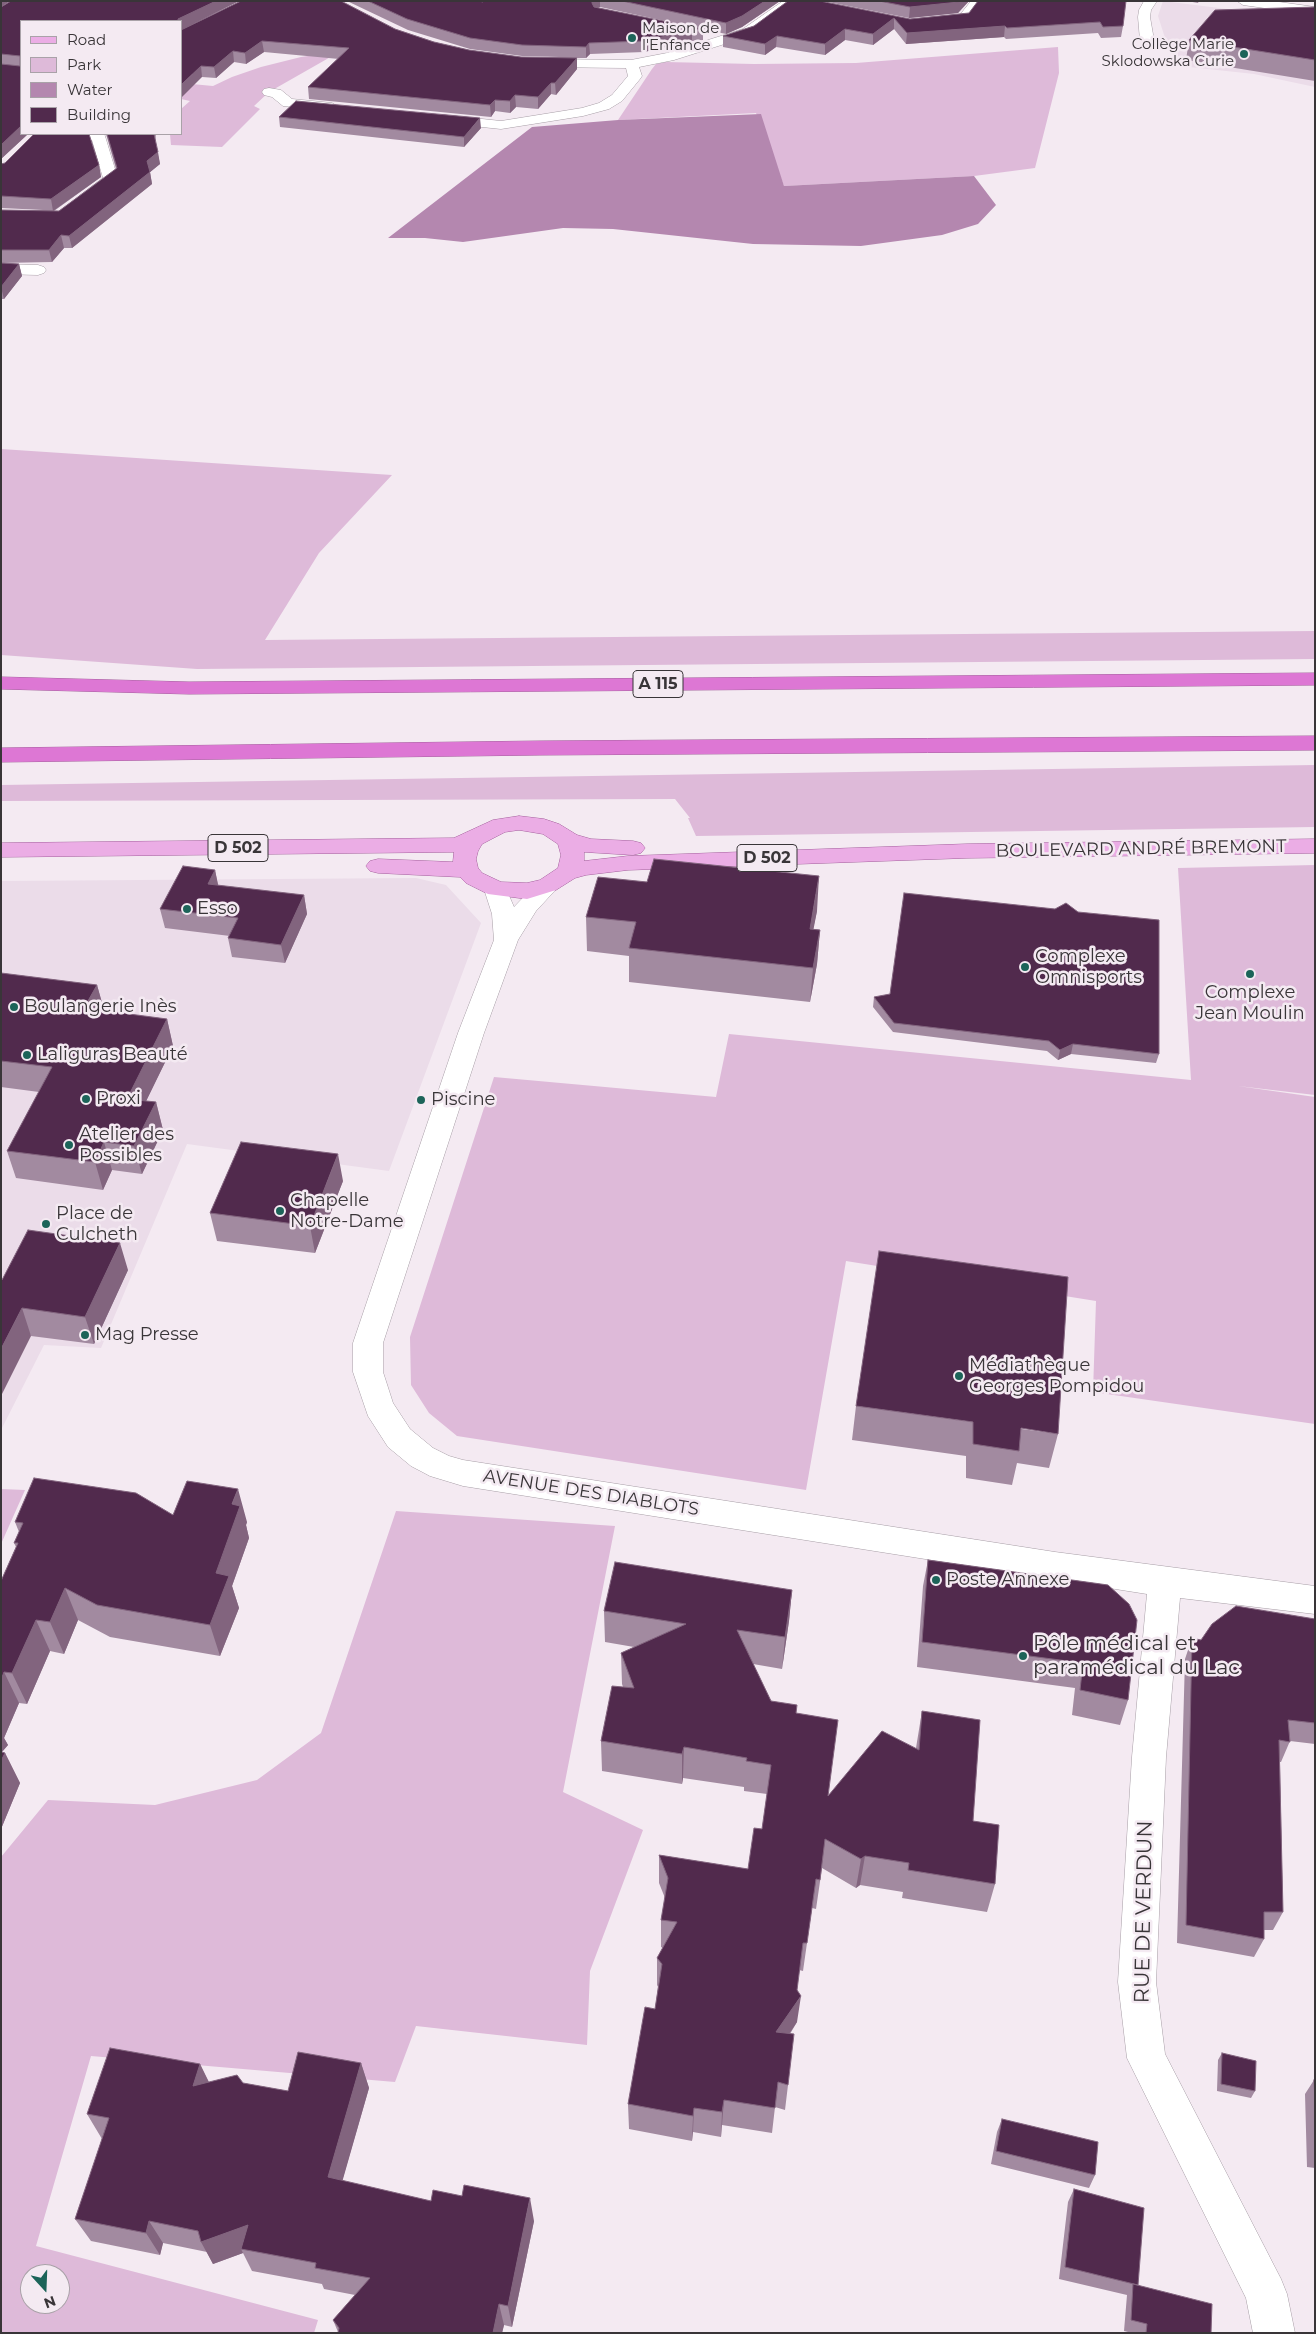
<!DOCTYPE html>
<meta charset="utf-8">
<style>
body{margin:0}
#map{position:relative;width:1316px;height:2334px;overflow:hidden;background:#f4eaf2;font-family:Montserrat,sans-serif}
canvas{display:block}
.frame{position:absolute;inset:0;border:2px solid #393538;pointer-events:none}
.legend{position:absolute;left:20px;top:20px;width:162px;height:115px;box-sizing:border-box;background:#f4eaf2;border:1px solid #a9a2a8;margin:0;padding:6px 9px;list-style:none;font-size:15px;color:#393538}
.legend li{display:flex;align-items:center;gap:10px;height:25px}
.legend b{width:25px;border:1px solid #a9a2a8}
.north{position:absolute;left:20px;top:2264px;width:50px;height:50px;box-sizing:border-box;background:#f4eaf2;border:1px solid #a9a2a8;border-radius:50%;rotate:160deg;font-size:14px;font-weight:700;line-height:20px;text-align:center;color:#393538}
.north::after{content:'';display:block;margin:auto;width:18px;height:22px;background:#1c6459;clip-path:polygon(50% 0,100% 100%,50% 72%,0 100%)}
</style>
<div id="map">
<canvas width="1316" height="2334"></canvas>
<div class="frame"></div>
<ul class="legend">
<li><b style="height:6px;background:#ebade5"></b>Road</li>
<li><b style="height:14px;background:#debad9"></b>Park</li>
<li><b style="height:14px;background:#b487af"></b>Water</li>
<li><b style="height:14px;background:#512a4d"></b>Building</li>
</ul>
<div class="north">N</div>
</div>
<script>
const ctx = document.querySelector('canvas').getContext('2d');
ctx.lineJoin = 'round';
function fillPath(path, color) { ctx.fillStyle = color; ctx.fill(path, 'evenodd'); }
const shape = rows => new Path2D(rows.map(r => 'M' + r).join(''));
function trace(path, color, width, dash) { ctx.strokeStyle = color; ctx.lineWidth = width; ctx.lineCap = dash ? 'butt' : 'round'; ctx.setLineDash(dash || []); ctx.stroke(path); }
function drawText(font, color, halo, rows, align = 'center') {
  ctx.font = font + ' Montserrat,sans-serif'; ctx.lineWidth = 5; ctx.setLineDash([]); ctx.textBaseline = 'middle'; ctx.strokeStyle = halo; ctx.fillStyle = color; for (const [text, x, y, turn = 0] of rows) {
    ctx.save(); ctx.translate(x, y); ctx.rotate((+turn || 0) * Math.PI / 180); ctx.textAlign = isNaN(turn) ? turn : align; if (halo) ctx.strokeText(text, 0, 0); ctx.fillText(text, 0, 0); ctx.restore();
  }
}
fillPath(shape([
 [1163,1,1315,20,1315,87,1254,74,1180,66,1166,41,1158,16],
 [416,878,446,885,481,923,389,1171,187,1144,101,1348,44,1345,1,1430,1,881]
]), '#ebdce9');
fillPath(shape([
 [1058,47,1059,73,1035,168,974,176,784,186,756,113,618,120,652,69,656,64,665,62,754,64,856,63],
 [341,51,269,92,254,106,260,109,222,147,171,145,170,134,181,134,181,109,190,101,181,99,181,83,213,86,232,77,261,67,301,57],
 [1,449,392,475,319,553,265,640,1315,631,1315,659,197,669,1,655],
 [1315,765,1315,827,696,836,688,818,690,818,675,799,1,801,1,785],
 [1315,865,1315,1095,1238,1086,1315,1097,1315,1424,1093,1392,1096,1301,846,1261,806,1490,457,1436,429,1413,411,1385,410,1337,494,1077,716,1097,729,1034,1191,1080,1178,868],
 [1,1489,25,1490,1,1544],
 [396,1511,615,1526,563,1792,643,1830,590,1971,587,2045,416,2026,395,2082,91,2056,36,2246,318,2320,314,2333,1,2333,1,1857,48,1800,155,1805,257,1780,321,1733],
 [30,2274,60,2274,60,2304,30,2304]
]), '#debad9');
fillPath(shape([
 [761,114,784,186,974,176,996,205,978,224,942,235,861,246,753,244,613,229,563,228,463,242,425,238,388,238,532,127,618,120]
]), '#b487af');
const minor = shape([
 [783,1,798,1,753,35,674,60,639,67,642,76,640,79,622,101,609,109,583,116,501,129,444,123,437,119,444,115,501,121,582,108,599,103,612,95,628,76,626,68,541,67,534,63,541,59,631,60,667,53,743,29,783,1],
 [971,1,984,1,968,22,935,26,929,22,935,18,959,16,971,1],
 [1144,1,1157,1,1151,10,1150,17,1154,40,1147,44,1140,40,1138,17,1139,10,1144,1],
 [1237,1,1272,1,1315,7,1315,15,1243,5,1237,1],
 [269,88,281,90,292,99,332,103,339,107,332,111,283,106,272,97,264,95,262,92,264,89,269,88],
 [69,134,104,134,105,136,118,179,91,200,86,202,78,197,103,178,92,140,71,137,69,134],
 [1,264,38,265,44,267,46,270,44,273,38,275,1,274,1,264],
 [548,877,556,880,560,885,536,911,518,940,484,1033,383,1343,383,1372,393,1403,410,1429,433,1448,449,1456,463,1460,1055,1552,1315,1586,1315,1614,1180,1598,1166,1757,1156,1982,1165,2054,1281,2279,1287,2294,1295,2333,1253,2333,1246,2298,1127,2058,1118,1982,1132,1757,1147,1594,463,1486,430,1476,411,1466,388,1447,368,1416,353,1372,353,1343,458,1033,494,940,492,914,484,889,488,884,496,881,504,884,514,907,540,880,548,877]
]);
const major = shape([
 [519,816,544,819,559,824,577,835,591,839,633,841,641,843,645,848,641,853,633,855,584,852,584,861,628,856,967,844,1315,839,1315,853,967,858,628,870,586,875,575,878,556,890,527,899,488,894,466,883,460,877,378,873,370,871,366,866,370,861,378,859,453,862,454,852,1,857,1,843,454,838,493,820,519,816],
 [519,830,543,834,558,844,561,855,558,868,540,880,527,883,501,882,482,873,478,868,476,859,478,851,482,844,505,832,519,830]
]);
const highway = shape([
 [1315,673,1315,685,189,694,1,689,1,677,189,682,1315,673],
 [1315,736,1315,750,540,755,1,762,1,748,540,741,1315,736]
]);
trace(minor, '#a79ea6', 1);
trace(major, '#a4609d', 1);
trace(highway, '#a4609d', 1);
fillPath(minor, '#fff');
fillPath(major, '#ebade5');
fillPath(highway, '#dd77d4');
fillPath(shape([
 [239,1,195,23,395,29,434,42,469,50,521,57,559,57,522,56,470,49,408,30,347,1,479,1,483,2,484,1,780,1,742,27,726,34,600,7,598,8,703,29,703,40,692,41,644,52,590,54,586,58,577,58,577,69,556,95,551,94,538,109,516,107,510,113,495,111,491,117,309,99,308,87,339,59,264,52,246,64,234,62,216,78,202,77,21,21,21,134,28,134,1,159,1,7],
 [788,1,910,19,969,13,978,1,1123,26,1121,37,1101,38,1098,33,1006,39,1004,37,906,44,894,29,873,45,845,40,825,55,776,47,765,55,723,47,723,36,754,26],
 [823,1,969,1,958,13,909,18],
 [1187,1,1199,1,1198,3],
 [1315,7,1315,81,1186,60,1189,40],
 [279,117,481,128,464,147,280,127],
 [106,134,156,134,155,142,160,164,150,172,152,184,72,248,64,248,52,262,1,263,1,210,43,210,1,208,1,164,99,165,101,177,54,211,59,211,116,169],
 [1,263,19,264,22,276,4,299,1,299],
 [215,870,218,886,304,895,307,914,285,963,232,957,228,938,230,936,165,928,160,909],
 [817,911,813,929,820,930,817,964,810,1002,629,982,629,956,587,951,586,917],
 [1,973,97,985,104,1011,167,1019,173,1046,146,1101,156,1102,163,1130,142,1174,112,1170,103,1190,16,1178,7,1151,39,1092,1,1087],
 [874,997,1159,1054,1156,1063,1071,1054,1058,1060,1047,1051,893,1032,873,1007],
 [343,1181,315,1253,217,1241,210,1213],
 [128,1270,94,1344,31,1336,1,1280],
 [856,1406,1058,1434,1049,1468,1017,1463,1012,1485,966,1478,966,1456,852,1440],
 [173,1515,247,1522,246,1525,249,1538,232,1586,239,1608,220,1656,110,1637,78,1620,64,1654,50,1651,27,1704,19,1703,4,1738,8,1745,2,1752,5,1753,20,1783,1,1829,1,1581,16,1547,14,1543,19,1532,15,1522],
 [928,1560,1108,1585,1128,1700,1120,1725,1072,1715,1075,1688,917,1667,923,1586],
 [792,1590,789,1621,782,1669,753,1664,771,1701,796,1713,828,1795,916,1748,922,1711,973,1821,995,1884,987,1912,902,1898,903,1892,860,1885,856,1888,822,1868,816,1909,812,1908,803,1971,799,1970,797,1990,797,2022,790,2034,788,2085,785,2110,775,2107,772,2133,722,2125,721,2137,693,2132,692,2141,629,2129,628,2104,655,2009,658,1987,657,1985,657,1958,663,1948,661,1947,661,1920,665,1898,659,1883,659,1855,748,1869,762,1829,767,1794,744,1791,744,1787,683,1778,682,1784,602,1771,601,1741,623,1687,622,1684,621,1653,634,1647,605,1642,604,1611],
 [1315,1619,1315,1744,1290,1741,1281,1762,1280,1762,1283,1912,1273,1930,1264,1930,1264,1939,1254,1957,1177,1943,1185,1659,1192,1638,1201,1640],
 [1222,2053,1255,2091,1251,2098,1217,2091,1218,2060],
 [361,2063,369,2088,342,2181,431,2201,534,2221,512,2327,504,2325,502,2333,338,2333,338,2332,333,2320,355,2295,324,2289,322,2284,252,2271,243,2253,213,2264,207,2252,163,2243,160,2255,91,2241,75,2219,102,2139,87,2114,200,2064,209,2082,243,2083,288,2091],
 [1314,2080,1315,2080,1315,2168,1307,2167,1305,2094],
 [1002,2119,1095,2175,1089,2188,991,2164,997,2132],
 [1074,2189,1137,2285,1211,2333,1132,2333,1124,2331,1127,2295,1059,2279,1068,2202]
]), '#a28aa0');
fillPath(shape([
 [1,1,10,1,1,7],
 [216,1,239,1,181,30,181,21,178,21,178,19],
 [592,1,600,1,600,7,593,9,592,14],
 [765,1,780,1,742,27,726,34,726,23],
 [960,1,969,1,958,13,909,18,910,7],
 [894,18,894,29,873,45,873,34],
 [1005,26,1004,37,906,44,907,33],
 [845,29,845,40,825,55,825,44],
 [692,30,692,41,644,52,644,41],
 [777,36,776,47,765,55,765,44],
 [262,41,264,52,246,64,245,53],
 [589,43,590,54,586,58,586,47],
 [233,51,234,62,216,78,214,67],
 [577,58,577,69,556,95,555,83],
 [201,66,202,77,181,98,181,85],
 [551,83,551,94,538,109,538,97],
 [515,95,516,107,510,113,510,101],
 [495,100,495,111,491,117,490,105],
 [480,118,481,128,464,147,464,137],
 [21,126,21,134,28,134,1,159,1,145],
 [158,152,160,164,149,173,147,161],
 [99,165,101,177,53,211,51,199],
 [150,172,152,184,72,248,69,236],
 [61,235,64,248,52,262,49,250],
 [19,264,22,276,4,299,1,287],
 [215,870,219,889,208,884],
 [819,876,817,911,807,963,810,929],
 [304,895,307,914,285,963,281,945],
 [820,930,817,964,810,1002,813,968],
 [97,985,105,1013,84,1008],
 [167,1019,173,1046,134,1126,127,1099],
 [1073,1044,1071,1054,1058,1060,1060,1050],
 [156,1102,163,1130,142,1174,134,1146],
 [104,1142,112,1170,103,1190,95,1162],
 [338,1154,343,1181,315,1253,310,1226],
 [120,1243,128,1270,94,1344,85,1317],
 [22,1308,31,1336,1,1396,1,1349],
 [238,1489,247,1522,246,1525,249,1538,232,1586,239,1608,220,1656,210,1625,216,1573,232,1504],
 [65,1588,78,1620,64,1654,50,1622],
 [792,1590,789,1621,782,1669,785,1637],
 [36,1620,50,1651,27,1704,12,1673],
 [4,1672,19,1703,4,1738,8,1745,1,1753,1,1680],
 [684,1747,683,1778,682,1784,682,1754],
 [5,1753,20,1783,1,1829,1,1761],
 [865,1856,860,1885,856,1888,861,1859],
 [801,1996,797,2022,773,2058,776,2032],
 [361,2063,369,2088,337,2200,328,2177],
 [200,2064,212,2089,193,2086],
 [724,2100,722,2125,721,2137,722,2112],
 [694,2108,693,2132,692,2141,693,2116],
 [530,2198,534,2221,512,2327,508,2306],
 [149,2221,163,2243,160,2255,146,2233],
 [248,2225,241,2249,243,2253,213,2264,201,2242],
 [499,2304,504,2325,502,2333,493,2333]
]), '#82647e');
const building = shape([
 [11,1,216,1,178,19,178,21,21,21,21,126,1,145,1,64,20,66,20,56,1,54,1,7,11,1],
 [241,1,341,1,395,29,434,42,469,50,521,57,577,58,555,83,551,83,538,97,515,95,510,101,495,100,490,105,308,87,349,48,262,41,245,53,233,51,214,67,201,66,181,85,181,30,241,1],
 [368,1,479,1,483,2,484,1,592,1,592,3,594,7,703,29,692,30,644,41,589,43,586,47,522,45,470,38,407,19,368,1],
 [622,1,765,1,742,16,726,23,622,1],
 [788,1,820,1,910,19,969,13,978,1,1126,1,1123,26,1103,27,1100,22,1007,28,1005,26,907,33,894,18,873,34,845,29,825,44,777,36,765,44,723,36,754,26,788,1],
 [879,1,960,1,959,2,910,7,879,1],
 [1315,7,1315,60,1189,40,1215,10,1315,7],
 [296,101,480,118,464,137,279,117,296,101],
 [34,134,89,134,99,165,51,199,1,196,1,164,5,163,34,134],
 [107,134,154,134,158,152,147,161,150,172,69,236,61,235,49,250,1,250,1,210,59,211,117,168,107,134],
 [1,263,19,264,1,287,1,263],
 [654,859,819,876,810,929,820,930,813,968,629,948,636,922,586,917,598,877,647,882,654,859],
 [183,866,215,870,208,884,304,895,281,945,228,938,238,918,160,909,183,866],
 [904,893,1055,909,1066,903,1078,912,1159,920,1159,1054,1073,1044,1060,1050,1049,1041,894,1023,874,997,890,994,904,893],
 [1,973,97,985,84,1008,167,1019,127,1099,156,1102,134,1146,104,1142,95,1162,7,1151,52,1067,1,1061,1,973],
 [241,1142,338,1154,310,1226,210,1213,241,1142],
 [28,1230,120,1243,85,1317,22,1308,1,1349,1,1280,2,1280,28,1230],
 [879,1251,1068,1277,1058,1434,1021,1428,1019,1451,973,1444,973,1422,856,1406,879,1251],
 [34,1478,136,1493,173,1515,187,1481,238,1489,232,1504,240,1506,216,1573,229,1576,210,1625,97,1605,65,1588,50,1622,36,1620,12,1673,4,1672,1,1680,1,1581,18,1543,14,1543,23,1523,15,1522,34,1478],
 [928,1560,1108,1585,1129,1604,1137,1620,1128,1700,1080,1690,1083,1663,922,1642,928,1560],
 [615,1562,792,1590,785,1637,737,1630,771,1701,797,1705,796,1713,838,1720,828,1796,882,1731,919,1750,922,1711,980,1720,973,1821,999,1825,995,1884,908,1870,909,1863,865,1856,861,1859,825,1839,820,1880,816,1879,807,1943,803,1943,797,1990,801,1996,776,2032,794,2034,788,2085,778,2082,775,2108,724,2100,722,2112,694,2108,693,2116,628,2104,645,2007,655,2009,662,1964,657,1958,677,1922,661,1920,668,1878,659,1855,748,1869,754,1828,762,1829,771,1765,746,1761,747,1758,684,1747,682,1754,601,1741,612,1686,634,1688,621,1653,686,1624,604,1611,615,1562],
 [1236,1606,1315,1619,1315,1723,1288,1720,1290,1742,1279,1740,1283,1912,1264,1912,1264,1939,1186,1925,1192,1638,1201,1640,1212,1624,1236,1606],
 [1,1752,5,1753,1,1761,1,1752],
 [110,2048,200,2064,193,2086,237,2075,243,2083,288,2091,298,2052,361,2063,328,2177,431,2201,433,2190,462,2196,464,2185,530,2198,508,2306,499,2304,493,2333,338,2333,339,2328,333,2320,370,2278,315,2268,316,2263,241,2249,248,2225,201,2242,198,2231,149,2221,146,2233,75,2219,109,2118,87,2114,110,2048],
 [1222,2053,1256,2061,1255,2091,1221,2084,1222,2053],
 [1314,2080,1315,2080,1315,2102,1314,2080],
 [1002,2119,1098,2142,1095,2175,996,2151,1002,2119],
 [1074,2189,1144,2208,1138,2285,1065,2267,1074,2189],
 [1133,2284,1212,2304,1211,2333,1146,2333,1147,2324,1131,2320,1133,2284]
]);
fillPath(building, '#512a4d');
trace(building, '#82647e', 1);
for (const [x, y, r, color] of [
 [632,38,5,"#1c6459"],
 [1244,54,5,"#1c6459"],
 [187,909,5,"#1c6459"],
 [1025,967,5,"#1c6459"],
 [1250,974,5,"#1c6459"],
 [14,1007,5,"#1c6459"],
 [27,1055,5,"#1c6459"],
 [86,1099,5,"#1c6459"],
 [421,1100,5,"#1c6459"],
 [69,1145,5,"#1c6459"],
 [280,1211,5,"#1c6459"],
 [46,1224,5,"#1c6459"],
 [85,1335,5,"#1c6459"],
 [959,1376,5,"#1c6459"],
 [936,1580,5,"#1c6459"],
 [1023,1656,5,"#1c6459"]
]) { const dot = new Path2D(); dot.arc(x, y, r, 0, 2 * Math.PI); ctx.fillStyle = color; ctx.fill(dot); trace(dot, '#f4eaf2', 2); }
drawText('15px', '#393538', '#f4eaf2', [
 ["Maison de",642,29],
 ["l'Enfance",642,46],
 ["Collège Marie",1234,45,"right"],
 ["Sklodowska Curie",1234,62,"right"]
], 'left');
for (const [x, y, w] of [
 [658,684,50],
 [238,848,60],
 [767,858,60]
]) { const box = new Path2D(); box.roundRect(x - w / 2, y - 13.5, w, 27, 4); ctx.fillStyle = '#f4eaf2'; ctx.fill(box); trace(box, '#393538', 1); }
drawText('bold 16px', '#393538', null, [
 ["A 115",658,684],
 ["D 502",238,848],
 ["D 502",767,858]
]);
drawText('18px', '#393538', '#f4eaf2', [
 ["BOULEVARD ANDRÉ BREMONT",1141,849,-1],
 ["AVENUE DES DIABLOTS",591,1493,9]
]);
drawText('18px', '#393538', '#f4eaf2', [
 ["Esso",197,909],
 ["Complexe",1035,957],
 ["Omnisports",1035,978],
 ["Complexe",1250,993,"center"],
 ["Jean Moulin",1250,1014,"center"],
 ["Boulangerie Inès",24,1007],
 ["Laliguras Beauté",37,1055],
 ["Proxi",96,1099],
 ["Piscine",431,1100],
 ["Atelier des",79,1135],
 ["Possibles",79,1156],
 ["Chapelle",290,1201],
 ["Notre-Dame",290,1222],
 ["Place de",56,1214],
 ["Culcheth",56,1235],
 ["Mag Presse",95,1335],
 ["Médiathèque",969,1366],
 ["Georges Pompidou",969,1387],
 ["Poste Annexe",946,1580]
], 'left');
drawText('21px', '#393538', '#f4eaf2', [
 ["Pôle médical et",1033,1644],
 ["paramédical du Lac",1033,1668]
], 'left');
drawText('21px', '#393538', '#f4eaf2', [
 ["RUE DE VERDUN",1144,1912,-89]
]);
</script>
